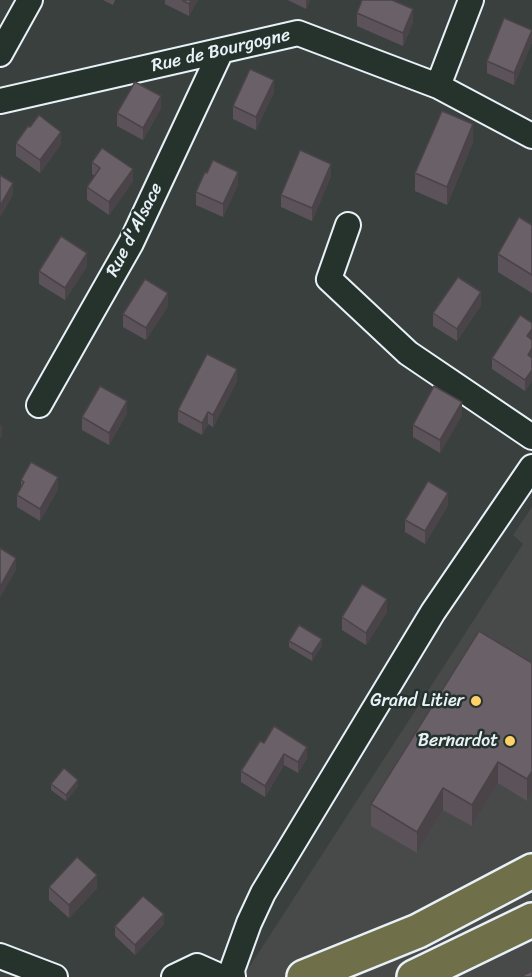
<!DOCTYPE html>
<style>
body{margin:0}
canvas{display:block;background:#3a403e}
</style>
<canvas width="532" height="977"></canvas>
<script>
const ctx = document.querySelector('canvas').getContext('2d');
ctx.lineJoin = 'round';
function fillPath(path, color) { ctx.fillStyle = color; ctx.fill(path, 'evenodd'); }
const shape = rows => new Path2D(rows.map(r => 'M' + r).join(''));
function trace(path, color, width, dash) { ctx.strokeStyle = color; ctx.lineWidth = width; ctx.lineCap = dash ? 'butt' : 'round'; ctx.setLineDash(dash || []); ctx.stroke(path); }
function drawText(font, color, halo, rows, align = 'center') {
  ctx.font = font + ' Sriracha,sans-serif'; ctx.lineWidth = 5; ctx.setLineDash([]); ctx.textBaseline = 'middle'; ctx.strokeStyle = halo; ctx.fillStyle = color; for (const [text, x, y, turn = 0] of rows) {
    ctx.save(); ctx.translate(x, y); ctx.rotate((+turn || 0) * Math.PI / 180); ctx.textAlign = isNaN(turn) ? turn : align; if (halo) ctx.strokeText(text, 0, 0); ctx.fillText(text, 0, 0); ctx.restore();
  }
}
fillPath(shape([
 [532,507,532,977,226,977,250,966,523,544,513,535]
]), '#484a4a');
const minor = shape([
 [0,54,30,0],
 [438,86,471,0],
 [0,101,298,33,438,86,532,136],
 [348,225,329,279,408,353,532,437],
 [39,405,131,243,221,51],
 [0,956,55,977],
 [174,977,197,966,215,974],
 [233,977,232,970,249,923,263,893,433,612,532,467]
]);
const primary = shape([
 [304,977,418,931,532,871],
 [414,977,532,920]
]);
trace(minor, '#e8f1f8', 28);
trace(primary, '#e8f1f8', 38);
trace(minor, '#26332d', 24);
trace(primary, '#6f704a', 33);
fillPath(shape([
 [103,0,115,0,113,5],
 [165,0,198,0,189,16,165,4],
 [288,0,310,0,306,9],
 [357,13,413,22,403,46,357,26],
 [532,42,514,85,487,73,487,61],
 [274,92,256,130,233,119,233,106],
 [161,108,143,140,117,126,117,113],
 [473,142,447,205,415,191,415,173],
 [16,143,61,144,40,173,16,156],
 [92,162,133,181,109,215,87,200,87,187,95,176,92,174],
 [207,173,238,184,223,217,196,205,196,192],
 [331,176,312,221,281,207,281,195],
 [532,225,532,293,498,272,498,254],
 [87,266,65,300,39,284,39,271],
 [481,305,457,341,433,326,433,313],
 [168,306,146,340,123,327,123,314],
 [532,323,532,381,525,391,492,369,492,358],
 [237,381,213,427,208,424,202,435,178,422,178,410],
 [127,413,109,445,82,430,82,417],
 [462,415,440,453,413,437,413,425],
 [21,480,58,489,40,521,17,507,17,495,21,488],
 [448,505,425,544,405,532,405,520],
 [387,612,366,645,342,630,342,617],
 [289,641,322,645,312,661,289,647],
 [532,663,532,792,527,801,498,783,472,826,443,810,417,853,371,826,371,804],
 [264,743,307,758,298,773,284,765,265,797,241,782,241,771],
 [51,784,78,786,66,801,51,790],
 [49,887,97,888,69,918,49,900],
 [164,924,135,955,115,936,115,926]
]), '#5b5359');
fillPath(shape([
 [191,0,198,0,189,16,189,4],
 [306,0,310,0,306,9],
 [413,9,413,22,403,46,403,33],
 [532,30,532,42,514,85,514,73],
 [274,80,274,92,256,130,256,117],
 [161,96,161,108,143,140,143,128],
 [473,124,473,142,447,205,447,187],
 [61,132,61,144,40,173,40,160],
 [331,164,331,176,312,221,312,208],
 [133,169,133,181,109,215,109,202],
 [238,172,238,184,223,217,223,204],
 [13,183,13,195,0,218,0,206],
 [87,253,87,266,65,300,65,288],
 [481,292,481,305,457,341,457,329],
 [168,293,168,306,146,340,146,328],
 [532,329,532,341,527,336],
 [532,348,532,360,528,355],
 [237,369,237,381,213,427,213,415],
 [532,370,532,381,525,391,525,380],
 [127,401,127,413,109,445,109,433],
 [462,402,462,415,440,453,440,440],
 [208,412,208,424,202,435,202,423],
 [2,423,2,436,0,439,0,427],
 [58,477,58,489,40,521,40,509],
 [448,493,448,505,425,544,425,531],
 [16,558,16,570,0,598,0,587],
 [387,599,387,612,366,645,366,633],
 [322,639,322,645,312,661,312,654],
 [307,747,307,758,298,773,298,762],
 [284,754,284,765,265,797,265,786],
 [498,762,498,783,472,826,472,805],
 [532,771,532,792,527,801,527,779],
 [78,780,78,786,66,801,66,795],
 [443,788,443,810,417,853,417,832],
 [97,875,97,888,69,918,69,905],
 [164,914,164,924,135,955,135,945]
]), '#4a4348');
const building = shape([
 [182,0,191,0,189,4,182,0],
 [362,0,392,0,413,9,403,33,357,13,362,0],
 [504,18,532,30,514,73,487,61,504,18],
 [250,69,274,80,256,117,233,106,250,69],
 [135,82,161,96,143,128,117,113,135,82],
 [442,111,473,124,447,187,415,173,442,111],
 [39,115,61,132,40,160,16,143,28,126,30,127,39,115],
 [102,148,133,169,109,202,87,187,100,168,92,162,102,148],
 [300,150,331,164,312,208,281,195,300,150],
 [213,160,238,172,223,204,196,192,205,172,207,173,213,160],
 [0,175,13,183,0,206,0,175],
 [519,217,532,225,532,275,498,254,519,217],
 [61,236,87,253,65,288,39,271,61,236],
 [458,277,481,292,457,329,433,313,458,277],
 [145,279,168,293,146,328,123,314,145,279],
 [520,315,532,323,532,329,527,336,532,340,532,348,528,355,532,358,532,370,525,380,492,358,520,315],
 [207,354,237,369,213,415,208,412,202,423,178,410,207,354],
 [100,386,127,401,109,433,82,417,100,386],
 [434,386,462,402,440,440,413,425,434,386],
 [31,462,58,477,40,509,17,495,24,482,21,480,31,462],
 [428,481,448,493,425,531,405,520,428,481],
 [0,548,16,558,0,587,0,548],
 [362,584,387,599,366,633,342,617,362,584],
 [299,625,322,639,312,654,289,641,299,625],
 [479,631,532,663,532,771,527,779,498,762,472,805,443,788,417,832,371,804,479,631],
 [274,726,307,747,298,762,284,754,265,786,241,771,260,741,264,743,274,726],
 [64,768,78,780,66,795,51,784,64,768],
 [77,857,97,875,69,905,49,887,77,857],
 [143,896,164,914,135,945,115,926,143,896],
 [532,971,532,977,520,977,532,971]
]);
fillPath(building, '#6a6067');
trace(building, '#4a4348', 1.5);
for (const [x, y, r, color] of [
 [476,701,6,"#ffd166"],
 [510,741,6,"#ffd166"]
]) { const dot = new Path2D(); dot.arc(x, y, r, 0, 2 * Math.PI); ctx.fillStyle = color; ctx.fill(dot); trace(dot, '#26332d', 2); }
drawText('18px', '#e8f1f8', '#26332d', [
 ["Rue de Bourgogne",221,51,-13],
 ["Rue d'Alsace",135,230,-63]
]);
drawText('18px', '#e8f1f8', '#26332d', [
 ["Grand Litier",464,701],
 ["Bernardot",498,741]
], 'right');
</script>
